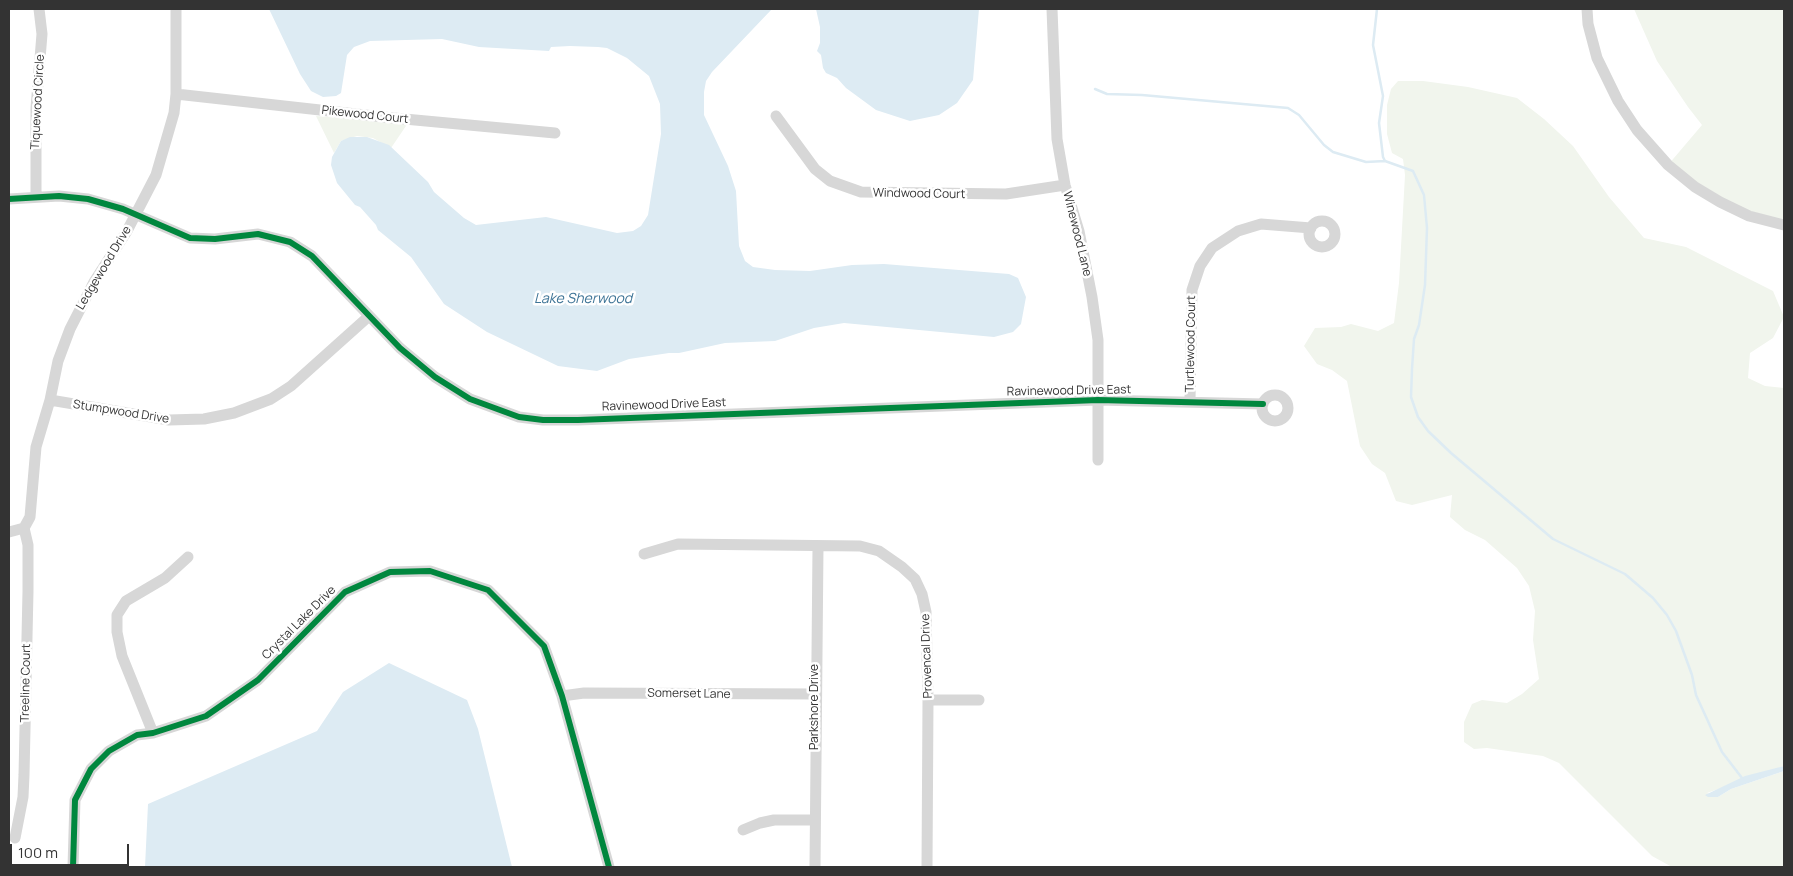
<!DOCTYPE html>
<style>
body{margin:0}
#map{position:relative;width:1793px;height:876px;overflow:hidden;background:#fff;font-family:Manrope,sans-serif}
canvas{display:block}
.frame{position:absolute;inset:0;border:10px solid #333;pointer-events:none}
.scale{position:absolute;left:10px;top:844px;width:119px;height:22px;box-sizing:border-box;border:2px solid #333;border-top:0;padding-left:6px;font-size:15px;line-height:18px;white-space:nowrap;color:#333;-webkit-text-stroke:4px #fff;paint-order:stroke}
</style>
<div id="map">
<canvas width="1793" height="876"></canvas>
<div class="frame"></div>
<div class="scale">100 m</div>
</div>
<script>
const ctx = document.querySelector('canvas').getContext('2d');
ctx.lineJoin = 'round';
function fillPath(path, color) { ctx.fillStyle = color; ctx.fill(path, 'evenodd'); }
const shape = rows => new Path2D(rows.map(r => 'M' + r).join(''));
function trace(path, color, width, dash) { ctx.strokeStyle = color; ctx.lineWidth = width; ctx.lineCap = dash ? 'butt' : 'round'; ctx.setLineDash(dash || []); ctx.stroke(path); }
function drawText(font, color, halo, rows, align = 'center') {
  ctx.font = font + ' Manrope,sans-serif'; ctx.lineWidth = 5; ctx.setLineDash([]); ctx.textBaseline = 'middle'; ctx.strokeStyle = halo; ctx.fillStyle = color; for (const [text, x, y, turn = 0] of rows) {
    ctx.save(); ctx.translate(x, y); ctx.rotate((+turn || 0) * Math.PI / 180); ctx.textAlign = isNaN(turn) ? turn : align; if (halo) ctx.strokeText(text, 0, 0); ctx.fillText(text, 0, 0); ctx.restore();
  }
}
fillPath(shape([
 [1634,9,1784,9,1784,225,1749,216,1668,165,1702,125,1688,107,1657,61],
 [1398,81,1423,81,1468,87,1517,98,1544,119,1573,146,1609,197,1644,238,1686,247,1773,291,1784,317,1773,338,1750,353,1748,378,1765,386,1784,388,1784,766,1707,793,1718,797,1731,789,1784,771,1784,867,1672,867,1652,856,1559,763,1543,756,1487,748,1474,749,1464,742,1464,722,1472,704,1482,700,1507,703,1522,694,1539,679,1533,640,1535,611,1529,586,1517,568,1485,540,1465,530,1450,517,1452,495,1412,505,1396,501,1385,473,1372,464,1360,446,1347,381,1332,370,1317,364,1304,346,1315,328,1341,327,1351,324,1378,331,1394,323,1399,283,1405,175,1403,159,1392,153,1387,134,1387,105,1391,89],
 [316,116,408,123,391,148,373,138,357,136,341,141,334,153]
]), '#f1f5ed');
fillPath(shape([
 [269,9,772,9,712,72,706,81,704,92,704,115,728,166,736,191,739,246,745,261,753,267,775,270,810,271,852,265,884,264,1009,274,1018,278,1026,297,1021,324,1013,332,994,337,844,323,814,328,775,341,725,343,679,353,669,353,629,359,597,371,558,366,487,332,444,304,411,257,378,230,376,225,360,207,355,205,337,183,331,165,332,157,341,141,350,137,367,137,389,145,428,182,434,192,464,218,476,225,546,217,617,233,633,231,641,226,648,215,661,134,660,104,649,76,627,58,607,48,598,47,570,46,551,47,549,51,479,47,442,39,370,41,354,47,347,55,341,93,336,96,323,97,311,91,300,74],
 [816,9,979,9,973,80,957,103,939,115,910,121,876,110,846,88,837,78,826,73,823,68,821,55,817,51,820,43,820,27],
 [389,663,467,700,478,729,512,867,145,867,148,804,317,731,343,692],
 [1784,766,1784,771,1731,789,1718,797,1708,797,1705,795,1745,776]
]), '#ddebf3');
trace(shape([
 [1377,9,1373,45,1383,96,1379,123,1383,157,1385,161],
 [1095,89,1107,94,1142,95,1288,108,1299,115,1324,145,1333,152,1366,162,1385,161,1413,171,1424,195,1427,228,1425,285,1419,325,1414,339,1412,369,1411,397,1418,417,1428,431,1451,453,1553,539,1625,574,1653,598,1667,615,1676,631,1692,675,1696,695,1722,752,1742,778]
]), '#ddebf3', 2.5);
trace(shape([
 [1052,9,1057,139,1065,185,1079,231,1092,297,1098,340,1098,460],
 [1587,9,1588,24,1597,58,1618,101,1637,130,1668,165,1695,187,1720,202,1749,216,1784,225],
 [176,94,383,117,555,133],
 [776,116,815,169,830,181,861,192,1006,194,1065,185],
 [36,197,36,108,42,34,39,9],
 [9,199,59,196,88,199,123,209,190,238,215,239,258,234,290,242,312,256,400,348,435,377,470,399,519,417,543,420,578,420,1098,400,1263,404],
 '1309 234a13 13 0 1 1 26 0a13 13 0 1 1-26 0Z',
 '1262 408a13 13 0 1 1 26 0a13 13 0 1 1-26 0Z',
 [50,400,169,420,204,419,234,413,271,399,291,386,368,317],
 [1190,401,1192,290,1200,266,1212,248,1238,231,1261,224,1311,228],
 [9,532,24,528,30,517,36,447,50,400,58,361,70,329,94,282,127,231,156,175,174,113,176,94,176,9],
 [644,554,678,544,860,546,879,551,902,567,915,579,922,594,926,612,928,700,927,867],
 [562,696,584,693,815,694],
 [928,700,979,700],
 [153,733,122,656,117,632,117,615,126,601,165,578,188,557],
 [743,830,760,823,774,820,815,820],
 [15,838,23,797,24,775,28,591,28,545,24,528],
 [73,867,75,800,91,769,109,751,137,735,153,733,206,716,258,680,345,592,390,572,430,571,488,590,544,646,562,696,609,867],
 [815,867,818,547]
]), '#d7d7d7', 11);
trace(shape([
 [9,199,59,196,88,199,123,209,190,238,215,239,258,234,290,242,312,256,400,348,435,377,470,399,519,417,543,420,578,420,1098,400,1263,404],
 [73,867,75,800,91,769,109,751,137,735,153,733,206,716,258,680,345,592,390,572,430,571,488,590,544,646,562,696,609,867]
]), '#00873e', 6);
drawText('12px', '#333', '#fff', [
 ["Tiquewood Circle",38,102,-87],
 ["Pikewood Court",365,115,6],
 ["Windwood Court",919,194,1],
 ["Winewood Lane",1077,234,76],
 ["Ledgewood Drive",104,268,-59],
 ["Turtlewood Court",1191,344,-89],
 ["Ravinewood Drive East",1069,391,-1],
 ["Ravinewood Drive East",664,405,-2],
 ["Stumpwood Drive",121,412,9],
 ["Crystal Lake Drive",299,623,-45],
 ["Provencal Drive",927,656,-92],
 ["Treeline Court",26,683,-89],
 ["Somerset Lane",689,694,1],
 ["Parkshore Drive",815,707,-90]
]);
drawText('italic 14px', '#3f7597', '#fff', [
 ["Lake Sherwood",583,299]
]);
</script>
